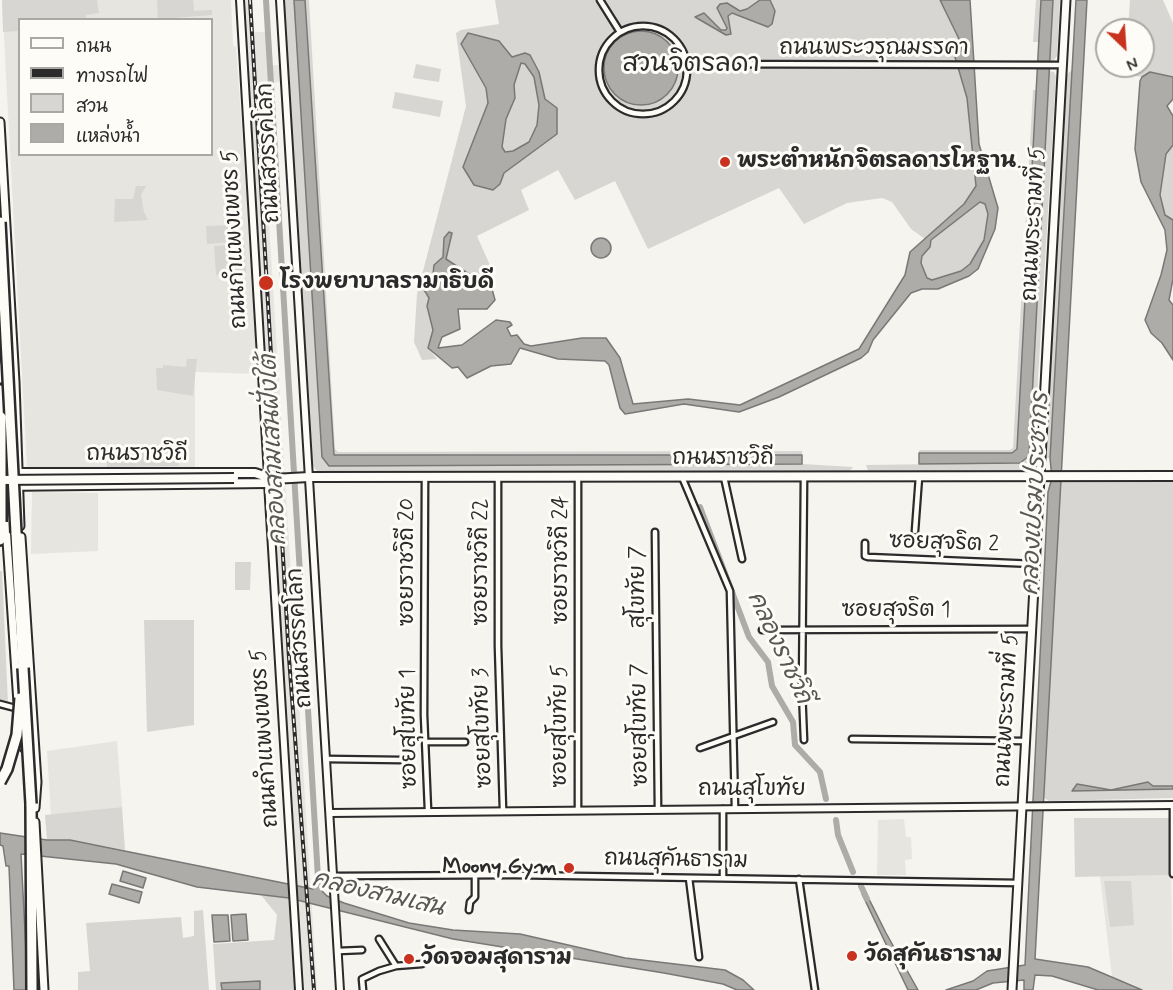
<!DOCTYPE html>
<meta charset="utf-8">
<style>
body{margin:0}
#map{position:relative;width:1173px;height:990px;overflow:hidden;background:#f5f4ef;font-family:Mynerve,"Playpen Sans Thai",sans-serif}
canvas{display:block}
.legend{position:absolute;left:18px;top:18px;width:195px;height:138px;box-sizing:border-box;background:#fdfcf7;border:2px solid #a9a8a5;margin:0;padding:8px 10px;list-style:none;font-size:18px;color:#2b2b2b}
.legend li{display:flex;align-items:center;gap:12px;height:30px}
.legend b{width:30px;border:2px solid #a9a8a5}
.north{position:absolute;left:1095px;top:18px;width:60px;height:60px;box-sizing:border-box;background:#fdfcf7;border:2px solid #a9a8a5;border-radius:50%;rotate:155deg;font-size:16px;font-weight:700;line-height:24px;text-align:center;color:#2b2b2b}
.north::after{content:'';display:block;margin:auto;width:21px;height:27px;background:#c8321e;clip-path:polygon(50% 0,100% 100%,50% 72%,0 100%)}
</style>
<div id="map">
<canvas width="1173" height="990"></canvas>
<ul class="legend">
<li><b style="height:8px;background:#fdfcf7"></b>ถนน</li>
<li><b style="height:8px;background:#2b2b2b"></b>ทางรถไฟ</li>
<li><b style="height:16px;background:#d7d6d2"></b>สวน</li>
<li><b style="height:16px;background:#adaca9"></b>แหล่งน้ำ</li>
</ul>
<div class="north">N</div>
</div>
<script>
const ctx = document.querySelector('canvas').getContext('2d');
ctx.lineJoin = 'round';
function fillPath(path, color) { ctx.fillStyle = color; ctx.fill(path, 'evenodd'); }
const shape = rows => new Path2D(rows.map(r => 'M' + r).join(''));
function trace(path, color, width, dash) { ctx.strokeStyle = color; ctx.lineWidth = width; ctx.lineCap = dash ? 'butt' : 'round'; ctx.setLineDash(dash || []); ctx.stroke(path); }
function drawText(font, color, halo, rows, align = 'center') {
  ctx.font = font + ' Mynerve,"Playpen Sans Thai",sans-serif'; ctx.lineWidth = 6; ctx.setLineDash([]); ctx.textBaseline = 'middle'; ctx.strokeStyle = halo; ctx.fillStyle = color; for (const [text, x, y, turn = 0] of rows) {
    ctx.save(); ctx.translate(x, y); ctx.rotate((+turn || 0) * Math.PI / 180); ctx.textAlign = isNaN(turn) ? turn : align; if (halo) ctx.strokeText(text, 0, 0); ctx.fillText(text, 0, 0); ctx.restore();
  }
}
fillPath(shape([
 [2,0,231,0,233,46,236,47,259,374,195,372,195,469,27,468],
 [20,20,212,20,212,154,20,154],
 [242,0,253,0,253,32,266,32,267,65,280,65,281,82,269,83,270,111,262,112,317,990,302,990],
 [32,492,98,493,98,551,31,554],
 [117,741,122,807,51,815,47,751],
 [904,819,906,837,911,837,912,859,905,860,906,875,877,875,878,820],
 [1171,875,1173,990,1142,990,1112,977,1100,876]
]), '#e6e5e0');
fillPath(shape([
 [2,0,97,0,99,13,86,15,86,19,20,20,19,31,3,32],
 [157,0,193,0,194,11,212,10,212,15,158,19],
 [283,0,294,0,322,457,329,466,802,464,853,467,850,471,327,474,317,471,312,464,310,452],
 [305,0,309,0,335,449,338,452,802,451,802,455,334,455],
 [495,0,940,0,961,43,962,51,955,57,967,98,976,189,964,204,925,239,911,229,892,202,882,198,847,203,804,224,779,188,648,249,615,181,575,200,558,170,521,190,529,210,477,236,493,272,489,278,475,278,450,263,446,259,446,251,451,234,444,238,443,257,432,273,433,283,425,286,425,293,429,298,429,316,433,330,428,348,437,359,422,360,414,342,417,294,466,106,456,33,461,30,499,24],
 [1036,0,1041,0,1039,42,1033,42],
 [1053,0,1060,0,1057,56,1053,61,1050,60],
 [1130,0,1163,0,1173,23,1173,77,1150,72,1142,77,1124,74,1124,66,1143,66,1143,30,1128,30],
 [416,64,441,69,439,82,413,78],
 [1073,69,1069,145,1050,458,1047,458,1046,450,1065,76],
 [1049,71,1054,72,1056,76,1033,463,1021,471,868,471,866,465,1020,463,1044,182],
 [1033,90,1037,90,1017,449,1012,453,919,453,919,450,1010,450,1013,448],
 [395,92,443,101,440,117,392,108],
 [1173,145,1173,220,1165,215,1160,195,1166,154],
 [136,186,146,186,141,195,144,212,148,220,114,222,115,199,133,199],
 [980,202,985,203,988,214,984,240,970,264,961,271,932,280,927,278,921,264,922,256,930,247,931,240],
 [233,225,233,242,207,244,206,226],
 [244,244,246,273,216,275,214,246],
 [187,359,197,359,193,396,157,390,156,368,163,368,163,365,186,367],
 [178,445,179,466,107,467,106,447],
 [1060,482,1173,482,1173,798,1049,801,1043,797],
 [235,562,251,562,250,590,235,590],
 [0,571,2,571,8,704,0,702],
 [144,620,194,620,194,725,147,732],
 [122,807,125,850,70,840,47,840,45,815],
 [1074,818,1170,818,1171,875,1075,877],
 [1104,881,1131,881,1134,925,1110,927],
 [261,895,289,898,295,990,216,990,213,944,274,940,277,915],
 [203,910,209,990,78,990,78,972,90,971,86,923,181,917,183,938,194,936,194,911]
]), '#d7d6d2');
const water = shape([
 [294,0,305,0,334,455,802,455,802,464,329,466,322,457,294,0],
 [760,0,770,0,775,11,772,24,768,27,732,13,728,16,731,34,726,35,695,17,704,13,721,30,726,30,727,28,717,8,720,4,727,3,740,11,747,9,760,0],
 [940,0,970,0,979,144,998,208,995,229,978,269,969,276,938,289,922,289,911,293,873,340,868,352,861,358,779,397,739,412,684,404,625,414,620,408,609,365,605,361,558,359,520,348,511,364,491,366,467,378,458,367,452,368,428,348,433,330,427,306,429,298,423,288,432,283,434,265,443,257,444,238,449,232,452,233,446,259,475,278,489,278,495,300,487,309,458,309,460,329,442,337,438,348,462,345,496,320,510,322,512,325,507,328,511,336,517,335,524,344,531,346,582,338,606,338,620,358,633,404,688,399,740,405,859,349,905,275,910,252,964,204,976,186,967,98,955,57,961,51,961,43,940,0],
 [980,202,985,204,988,214,984,240,970,264,961,271,932,280,927,278,921,263,922,256,930,247,931,240,980,202],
 [1041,0,1053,0,1029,456,1020,463,919,464,919,453,1012,453,1017,449,1041,0],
 [1076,0,1087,0,1035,959,1088,967,1142,990,1098,990,1052,976,1035,975,1033,990,1024,990,1024,980,993,983,976,990,946,990,973,981,987,971,1025,965,1048,492,1052,478,1050,458,1076,0],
 '604 68a37 37 0 1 1 74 0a37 37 0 1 1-74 0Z',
 [468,33,499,41,512,57,525,53,530,55,539,72,545,99,557,108,557,134,504,173,500,184,493,190,474,185,463,167,488,103,486,88,461,44,468,33],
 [521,63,525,64,534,77,539,105,537,125,529,142,513,151,505,152,502,147,506,119,515,98,514,85,521,63],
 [1150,72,1173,77,1173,99,1167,106,1173,116,1173,145,1166,154,1160,195,1165,215,1173,220,1173,279,1169,300,1173,305,1173,360,1162,343,1151,333,1145,320,1161,275,1167,250,1165,230,1141,182,1135,149,1140,81,1142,77,1150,72],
 '591 248a10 10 0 1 1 20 0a10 10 0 1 1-20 0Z',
 [1148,782,1153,786,1173,786,1173,789,1072,791,1077,784,1111,790,1148,782],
 [0,833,47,840,70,840,313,889,317,886,327,896,344,903,409,923,453,930,520,934,625,958,725,970,743,980,754,990,737,990,723,984,664,973,453,939,289,898,197,887,116,864,21,854,28,990,14,990,9,866,6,866,3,846,0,845,0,833],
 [123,871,146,878,143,888,120,881,123,871],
 [112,884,142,892,139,903,109,894,112,884],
 [865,891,886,933,918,990,908,990,862,894,865,891],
 [246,914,248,940,233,941,231,915,246,914],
 [212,915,228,915,230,941,214,942,212,915],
 [260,981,260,990,222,990,221,983,260,981]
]);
fillPath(water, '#adaca9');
trace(water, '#797877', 1.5);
trace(shape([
 [266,0,319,895],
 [700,507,749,637,768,662,772,686,793,722,795,745,820,772,826,799],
 [836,820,838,835,853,872],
 [861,886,867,899]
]), '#adaca9', 6);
const minor = shape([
 [600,0,620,32],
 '599 70a44 44 0 1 1 88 0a44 44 0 1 1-88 0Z',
 [686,64,1062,65],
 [682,477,730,591,735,808],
 [724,477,742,559],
 [425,478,424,715,428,810],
 [498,478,498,646,503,810],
 [915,531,919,477],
 [655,532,658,809],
 [865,543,865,556,868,557,1035,564],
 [762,630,1031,629],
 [0,704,19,709],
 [852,739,1024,741],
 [804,740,802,690,804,477],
 [425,742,465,742],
 [700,748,773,722],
 [327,759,401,760],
 [1173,805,1173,874],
 [578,809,578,477],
 [335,876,514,875,1018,883],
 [689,878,699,957],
 [723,878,723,809],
 [799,879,815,990],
 [469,910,470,902,475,897,475,875],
 [379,939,396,966],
 [338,951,362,950],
 [363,990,362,979,379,971,396,966,422,964]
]);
const tertiary = shape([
 [240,0,268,476],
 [280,0,340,990],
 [268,483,299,990],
 [330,813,1173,805]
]);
const secondary = shape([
 [0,122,15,382,20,526],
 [0,379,5,359],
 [5,511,18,703],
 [21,537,37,782,35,808],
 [21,723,24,748],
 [35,822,44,990],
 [1012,990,1066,0]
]);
const primary = shape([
 [0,473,255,473,273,479],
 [0,486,268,483,273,479,309,477,1173,476]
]);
const motorway = shape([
 [0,390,1,417],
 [16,533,23,668],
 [0,540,1,522],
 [31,804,32,990]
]);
trace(minor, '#2b2b2b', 9);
trace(tertiary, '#2b2b2b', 10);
trace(secondary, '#2b2b2b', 11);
trace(primary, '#2b2b2b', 12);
trace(motorway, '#2b2b2b', 14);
trace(minor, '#fdfcf7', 4.5);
trace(tertiary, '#fdfcf7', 6);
trace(secondary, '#fdfcf7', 7);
trace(primary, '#fdfcf7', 8);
trace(motorway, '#fdfcf7', 9);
const rail = shape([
 [250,0,289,658,314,990]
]);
trace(rail, '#2b2b2b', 4);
trace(rail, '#fdfcf7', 1.5, [4.5]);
const primaryBridge = shape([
 [0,480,234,478]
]);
const motorwayBridge = shape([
 [0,222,16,533],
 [1,522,1,417],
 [23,668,31,804],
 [0,782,7,769,17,735,20,698]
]);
trace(primaryBridge, '#2b2b2b', 12, []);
trace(motorwayBridge, '#2b2b2b', 14, []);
trace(primaryBridge, '#fdfcf7', 8);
trace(motorwayBridge, '#fdfcf7', 9);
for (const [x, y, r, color] of [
 [725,162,6,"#c8321e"],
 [266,283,8,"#c8321e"],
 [569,868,6,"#c8321e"],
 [852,956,6,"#c8321e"],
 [409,959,6,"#c8321e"]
]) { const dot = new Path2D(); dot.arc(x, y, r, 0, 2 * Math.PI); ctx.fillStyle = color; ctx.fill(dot); trace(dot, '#fdfcf7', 2); }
drawText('22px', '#2b2b2b', '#fdfcf7', [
 ["ถนนพระวรุณมรรคา",874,49],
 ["ถนนสวรรคโลก",270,153,-93],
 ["ถนนพระรามที่ 5",1035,224,-87],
 ["ถนนกำแพงเพชร 5",236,239,-93],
 ["ถนนราชวิถี",137,455],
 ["ถนนราชวิถี",723,459],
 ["ซอยสุจริต 2",944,544,2],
 ["ซอยราชวิถี 24",562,560,-90],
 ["ซอยราชวิถี 20",408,562,-90],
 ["ซอยราชวิถี 22",482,562,-90],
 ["สุโขทัย 7",639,587,-90],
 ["ซอยสุจริต 1",896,611],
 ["ถนนสวรรคโลก",301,638,-94],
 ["ถนนพระรามที่ 5",1008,710,-87],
 ["ซอยสุโขทัย 7",641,725,-91],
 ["ซอยสุโขทัย 5",561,726,-90],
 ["ซอยสุโขทัย 3",484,728,-92],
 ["ซอยสุโขทัย 1",410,729,-91],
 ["ถนนกำแพงเพชร 5",266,738,-94],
 ["ถนนสุโขทัย",752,790],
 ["ถนนสุคันธาราม",676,861,1]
]);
drawText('bold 22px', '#2b2b2b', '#fdfcf7', [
 ["พระตำหนักจิตรลดารโหฐาน",737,162],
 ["โรงพยาบาลรามาธิบดี",280,283],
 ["Moony Gym",557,868,"right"],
 ["วัดสุคันธาราม",864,956],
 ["วัดจอมสุดาราม",421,959]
], 'left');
drawText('italic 24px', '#585857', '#fdfcf7', [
 ["คลองสามเสนฝั่งใต้",275,450,-93],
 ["คลองเปรมประชากร",1037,494,-87],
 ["คลองราชวิถี",778,648,65],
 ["คลองสามเสน",378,895,13]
]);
drawText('26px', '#2b2b2b', '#fdfcf7', [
 ["สวนจิตรลดา",691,66]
]);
</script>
